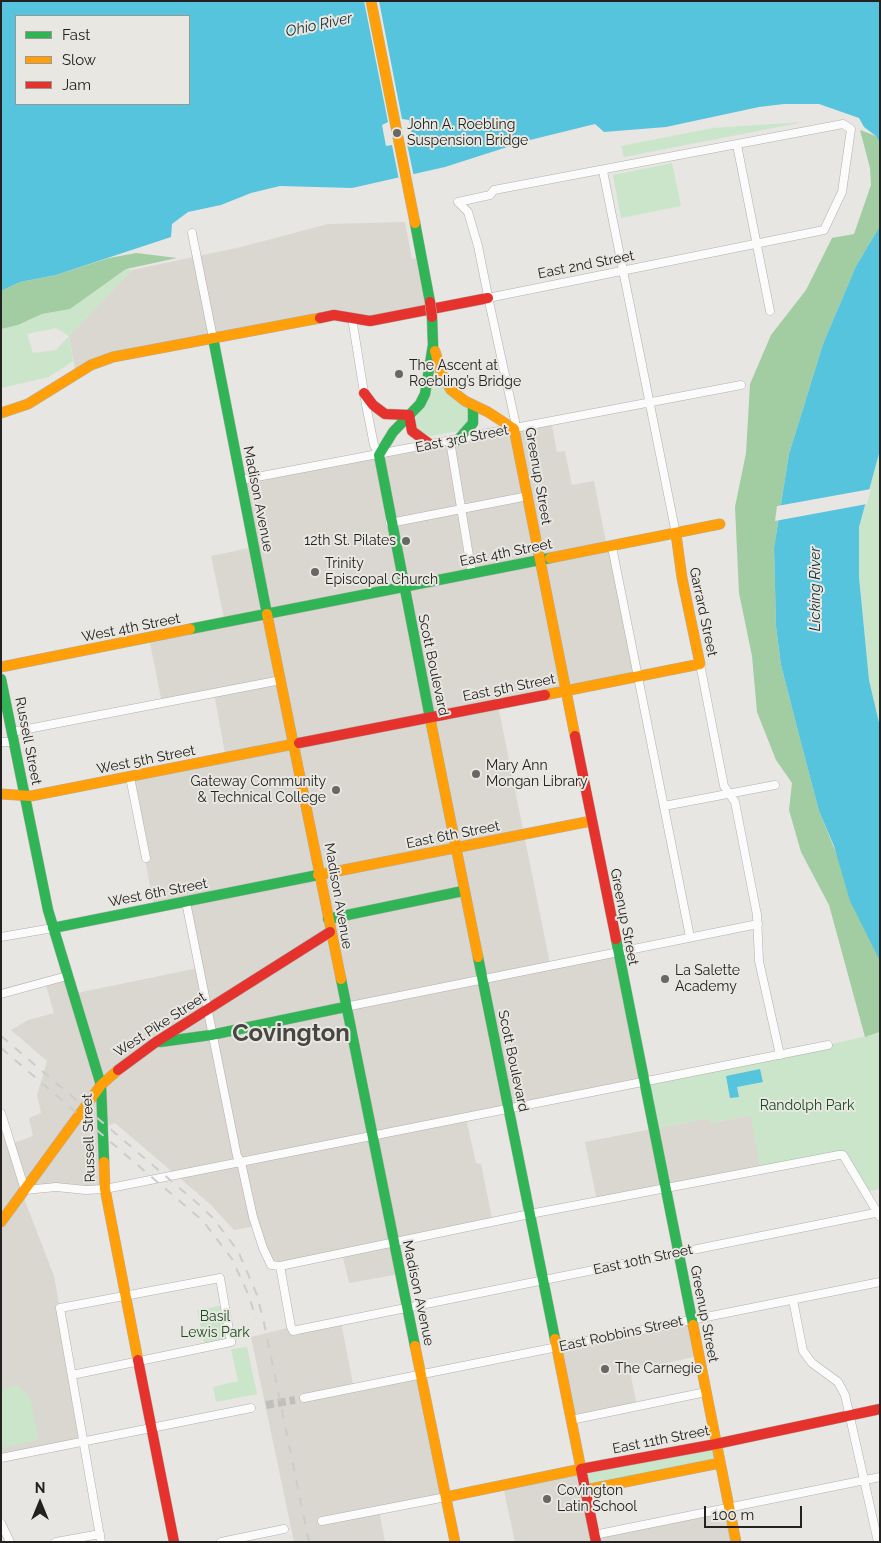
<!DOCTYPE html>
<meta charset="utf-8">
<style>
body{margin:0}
#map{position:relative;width:881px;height:1543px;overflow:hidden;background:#e7e6e2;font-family:Raleway,sans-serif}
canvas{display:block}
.frame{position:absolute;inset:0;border:2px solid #232220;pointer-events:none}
.legend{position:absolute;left:15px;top:15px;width:175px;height:90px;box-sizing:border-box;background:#e8e7e1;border:1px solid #999894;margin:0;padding:6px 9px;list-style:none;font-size:15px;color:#232220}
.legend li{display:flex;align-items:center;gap:10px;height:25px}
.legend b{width:25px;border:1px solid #999894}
.north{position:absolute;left:15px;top:1478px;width:50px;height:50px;-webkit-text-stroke:4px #e8e7e1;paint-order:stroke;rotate:0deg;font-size:14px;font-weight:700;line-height:20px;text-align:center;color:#232220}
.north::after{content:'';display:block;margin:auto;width:18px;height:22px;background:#232220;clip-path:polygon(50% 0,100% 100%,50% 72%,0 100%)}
.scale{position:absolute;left:704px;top:1506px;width:98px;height:22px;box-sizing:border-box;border:2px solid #232220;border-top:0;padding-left:6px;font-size:15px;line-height:18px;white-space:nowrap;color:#232220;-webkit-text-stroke:4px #e8e7e1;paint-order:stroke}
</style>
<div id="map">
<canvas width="881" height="1543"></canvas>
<div class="frame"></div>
<ul class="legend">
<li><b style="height:6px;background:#30b455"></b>Fast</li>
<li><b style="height:6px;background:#ff9f0a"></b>Slow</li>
<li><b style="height:6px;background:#e5322d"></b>Jam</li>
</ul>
<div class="north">N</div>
<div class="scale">100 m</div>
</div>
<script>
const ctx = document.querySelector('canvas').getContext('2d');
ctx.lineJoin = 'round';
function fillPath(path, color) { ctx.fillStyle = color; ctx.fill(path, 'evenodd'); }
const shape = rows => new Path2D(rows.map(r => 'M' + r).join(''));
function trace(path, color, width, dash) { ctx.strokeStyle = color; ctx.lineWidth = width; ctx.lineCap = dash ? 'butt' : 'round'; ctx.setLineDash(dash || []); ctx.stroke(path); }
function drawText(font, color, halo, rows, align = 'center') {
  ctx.font = font + ' Raleway,sans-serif'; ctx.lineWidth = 4; ctx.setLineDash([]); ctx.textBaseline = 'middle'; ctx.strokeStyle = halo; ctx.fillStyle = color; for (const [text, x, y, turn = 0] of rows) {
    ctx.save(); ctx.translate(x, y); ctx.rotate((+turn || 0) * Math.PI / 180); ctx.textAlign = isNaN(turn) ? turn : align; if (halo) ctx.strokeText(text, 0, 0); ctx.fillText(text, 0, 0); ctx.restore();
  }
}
fillPath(shape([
 [405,222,412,259,422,257,433,309,370,321,334,315,113,357,76,374,69,336,132,270,241,247,328,224],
 [551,421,557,452,565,451,572,485,594,481,606,542,612,547,638,676,498,705,550,964,617,951,643,1082,466,1118,476,1163,481,1164,492,1218,394,1243,400,1274,349,1283,342,1253,271,1265,256,1226,234,1230,210,1204,115,1123,102,1128,105,1189,25,1191,25,1201,54,1276,84,1442,1,1458,1,1127,5,1126,11,1144,33,1136,29,1118,41,1113,37,1095,47,1061,11,1030,28,1020,54,1013,45,982,67,976,72,994,198,968,186,902,154,908,130,777,226,759,214,693,162,703,149,638,225,623,211,556,254,547,241,480],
 [751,1115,761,1171,597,1201,585,1142,709,1118,711,1123],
 [691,1320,698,1356,630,1371,637,1406,571,1420,557,1347],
 [341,1322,354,1389,421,1374,446,1497,379,1510,385,1542,294,1542,251,1337,291,1327,295,1330],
 [581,1469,595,1535,729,1508,736,1542,515,1542,503,1486]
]), '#d9d7cf');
fillPath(shape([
 [804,122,624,157,621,146,713,128],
 [672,163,681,206,621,218,613,175],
 [126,269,132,270,69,336,73,361,49,377,1,388,1,329,18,325,42,314,70,309],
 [56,328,69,336,56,350,33,353,27,334],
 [434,366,442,385,468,409,470,421,460,431,430,436,416,431,415,420,429,395],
 [880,450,880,727,869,680,859,577,859,527],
 [880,1033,880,1189,864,1192,843,1155,761,1171,750,1115,710,1123,708,1118,653,1129,643,1082,828,1045],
 [225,1305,231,1342,205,1348,197,1310],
 [247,1347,257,1394,216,1402,213,1387,238,1381,231,1349],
 [17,1385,30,1397,38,1436,35,1441,1,1448,1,1390],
 [716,1444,720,1463,585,1490,581,1469]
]), '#cae5c9');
fillPath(shape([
 [860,130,876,136,880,144,880,226,856,266,823,344,789,454,774,548,776,626,781,665,800,739,819,811,880,960,880,1032,865,1037,829,905,801,852,789,810,792,783,776,760,757,712,752,656,739,593,735,507,746,453,750,384,771,335,806,290,832,238,854,234,871,185,870,168],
 [136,253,177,258,126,269,70,309,42,314,18,325,1,329,1,291,20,282,56,275,109,258]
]), '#a2cca2');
fillPath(shape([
 [1,1,880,1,880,144,876,136,864,127,859,118,819,104,784,104,759,107,666,127,604,132,595,124,526,141,445,167,352,188,280,186,251,193,221,205,188,212,172,224,171,237,56,275,20,282,1,291],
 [16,16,189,16,189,104,16,104],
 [880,226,880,450,859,527,859,577,869,680,880,727,880,961,850,901,834,846,819,811,800,739,781,665,776,626,774,548,789,454,823,344,856,266],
 [760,1069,763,1082,737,1087,739,1097,730,1098,726,1076]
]), '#57c4de');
fillPath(shape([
 [364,1,379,1,402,119,409,120,413,141,407,144,414,177,399,180,392,145,386,146,382,125,388,122],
 [871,489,867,504,775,521,777,506]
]), '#e7e6e2');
trace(shape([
 [266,1405,295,1400]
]), '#c0bfbb', 8, [8, 4]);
const street = shape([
 [737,145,770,311],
 [603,171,676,534],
 [192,233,213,338],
 [488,298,824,230,842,192,851,129,843,124,494,190,490,195,458,202,468,212,478,246,487,291,488,298,490,306,515,421,514,429],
 [352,318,366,405,374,445,379,455],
 [450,441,472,574],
 [241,480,741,385],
 [390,523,528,496],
 [612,547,690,937],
 [700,664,724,786,735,802,757,915,759,961,780,1055],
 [12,732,281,680],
 [1,742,14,742],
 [130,777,146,858],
 [664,806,775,785],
 [186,902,237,1156,241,1162,253,1217,263,1248,271,1265,280,1266,530,1214,839,1155,843,1155,880,1217],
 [1,937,53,928],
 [1,994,67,976],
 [345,1007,758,924],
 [1,1113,25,1190,56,1187,86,1190,105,1189,828,1045],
 [280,1266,291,1327,293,1331,297,1330,880,1212],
 [793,1300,803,1351,812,1363,838,1382,845,1395,878,1542],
 [72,1375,231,1342,220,1278,60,1308,101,1542],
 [304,1398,880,1282],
 [571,1420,706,1392],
 [1,1458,251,1408],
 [322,1521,446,1497],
 [1,1523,10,1542],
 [594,1535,880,1477],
 [56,1542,100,1534],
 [221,1542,284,1529]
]);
const fast = shape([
 [415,223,430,302],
 [213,338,267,614],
 [458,440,473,423,473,406],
 [190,629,550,558],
 [1,679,48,910,101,1085,104,1162],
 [431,723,379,455,393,432,420,404,425,394,433,345,432,317],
 [328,919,463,891],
 [53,928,318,875],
 [616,939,693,1325],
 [478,957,555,1339],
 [341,979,415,1346],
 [160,1042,211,1035,345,1007]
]);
const slow = shape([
 [371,1,415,223],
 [435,351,441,372,451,390,465,401,488,412,514,429,575,736],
 [1,413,28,404,91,365,113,357,320,318],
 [550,558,720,524],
 [267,614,341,979],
 [1,667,190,629],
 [545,695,700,664,682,578,676,534],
 [431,723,478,957],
 [1,794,31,796,299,743],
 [318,875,591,821],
 [104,1162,105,1189,138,1360],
 [1,1222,101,1085,118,1070],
 [693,1325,736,1542],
 [415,1346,455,1542],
 [585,1490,720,1463],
 [446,1497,581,1469,555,1339]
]);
const jam = shape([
 [320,318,334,315,370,321,488,298],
 [364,393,373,405,385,414,409,415,412,431,431,445],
 [575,736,616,939],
 [299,743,545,695],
 [118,1070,156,1042,330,932],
 [138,1360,174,1542],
 [596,1542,581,1469,716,1444,880,1409]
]);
trace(street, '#b0b0ad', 9);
trace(fast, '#b0b0ad', 11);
trace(slow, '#b0b0ad', 11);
trace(jam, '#b0b0ad', 11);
trace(street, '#fbfbfb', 8);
trace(fast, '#30b455', 10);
trace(slow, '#ff9f0a', 10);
trace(jam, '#e5322d', 10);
trace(shape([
 [1,1036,196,1202,213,1218,238,1251,257,1295,264,1323,309,1542],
 [1,1048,203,1221,232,1259,249,1296,256,1319]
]), '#cccccb', 2, [9, 9]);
const jamBridge = shape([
 [430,302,432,317]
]);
trace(jamBridge, '#b0b0ad', 11, []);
trace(jamBridge, '#e5322d', 10);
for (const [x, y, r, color] of [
 [397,133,5,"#686764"],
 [399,374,5,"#686764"],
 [406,541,5,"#686764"],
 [315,572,5,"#686764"],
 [476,774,5,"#686764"],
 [336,790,5,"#686764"],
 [665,979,5,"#686764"],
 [605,1369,5,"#686764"],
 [547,1499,5,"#686764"]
]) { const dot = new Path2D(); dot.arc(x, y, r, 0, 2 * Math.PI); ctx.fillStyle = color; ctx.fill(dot); trace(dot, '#e8e7e1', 2); }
drawText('14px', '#232220', '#e8e7e1', [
 ["John A. Roebling",407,125],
 ["Suspension Bridge",407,141],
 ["The Ascent at",409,366],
 ["Roebling’s Bridge",409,382],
 ["12th St. Pilates",396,541,"right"],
 ["Trinity",325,564],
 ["Episcopal Church",325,580],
 ["Mary Ann",486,766],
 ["Mongan Library",486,782],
 ["Gateway Community",326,782,"right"],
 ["& Technical College",326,798,"right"],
 ["La Salette",675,971],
 ["Academy",675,987],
 ["The Carnegie",615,1369],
 ["Covington",557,1491],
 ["Latin School",557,1507]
], 'left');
drawText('14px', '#232220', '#e8e7e1', [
 ["East 2nd Street",586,265,-11],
 ["East 3rd Street",462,439,-11],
 ["Greenup Street",538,476,80],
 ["Madison Avenue",258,499,79],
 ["East 4th Street",506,553,-11],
 ["Garrard Street",703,612,78],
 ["West 4th Street",131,628,-11],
 ["Scott Boulevard",433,665,78],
 ["East 5th Street",509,688,-11],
 ["Russell Street",28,741,79],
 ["West 5th Street",146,760,-11],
 ["East 6th Street",453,835,-11],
 ["West 6th Street",158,893,-11],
 ["Madison Avenue",338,896,80],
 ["Greenup Street",624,917,79],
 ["West Pike Street",160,1025,-33],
 ["Scott Boulevard",513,1061,78],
 ["Russell Street",89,1138,-92],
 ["East 10th Street",643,1260,-12],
 ["Madison Avenue",418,1293,78],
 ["Greenup Street",704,1314,79],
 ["East Robbins Street",621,1334,-12],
 ["East 11th Street",661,1440,-11]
]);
drawText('14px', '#174c1d', '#e8e7e1', [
 ["Randolph Park",807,1106],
 ["Basil",215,1317],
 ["Lewis Park",215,1333]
]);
drawText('italic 15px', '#172d35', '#e8e7e1', [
 ["Ohio River",319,25,-12],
 ["Licking River",815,589,-90]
]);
drawText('bold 24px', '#474642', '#e8e7e1', [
 ["Covington",291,1034]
]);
</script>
